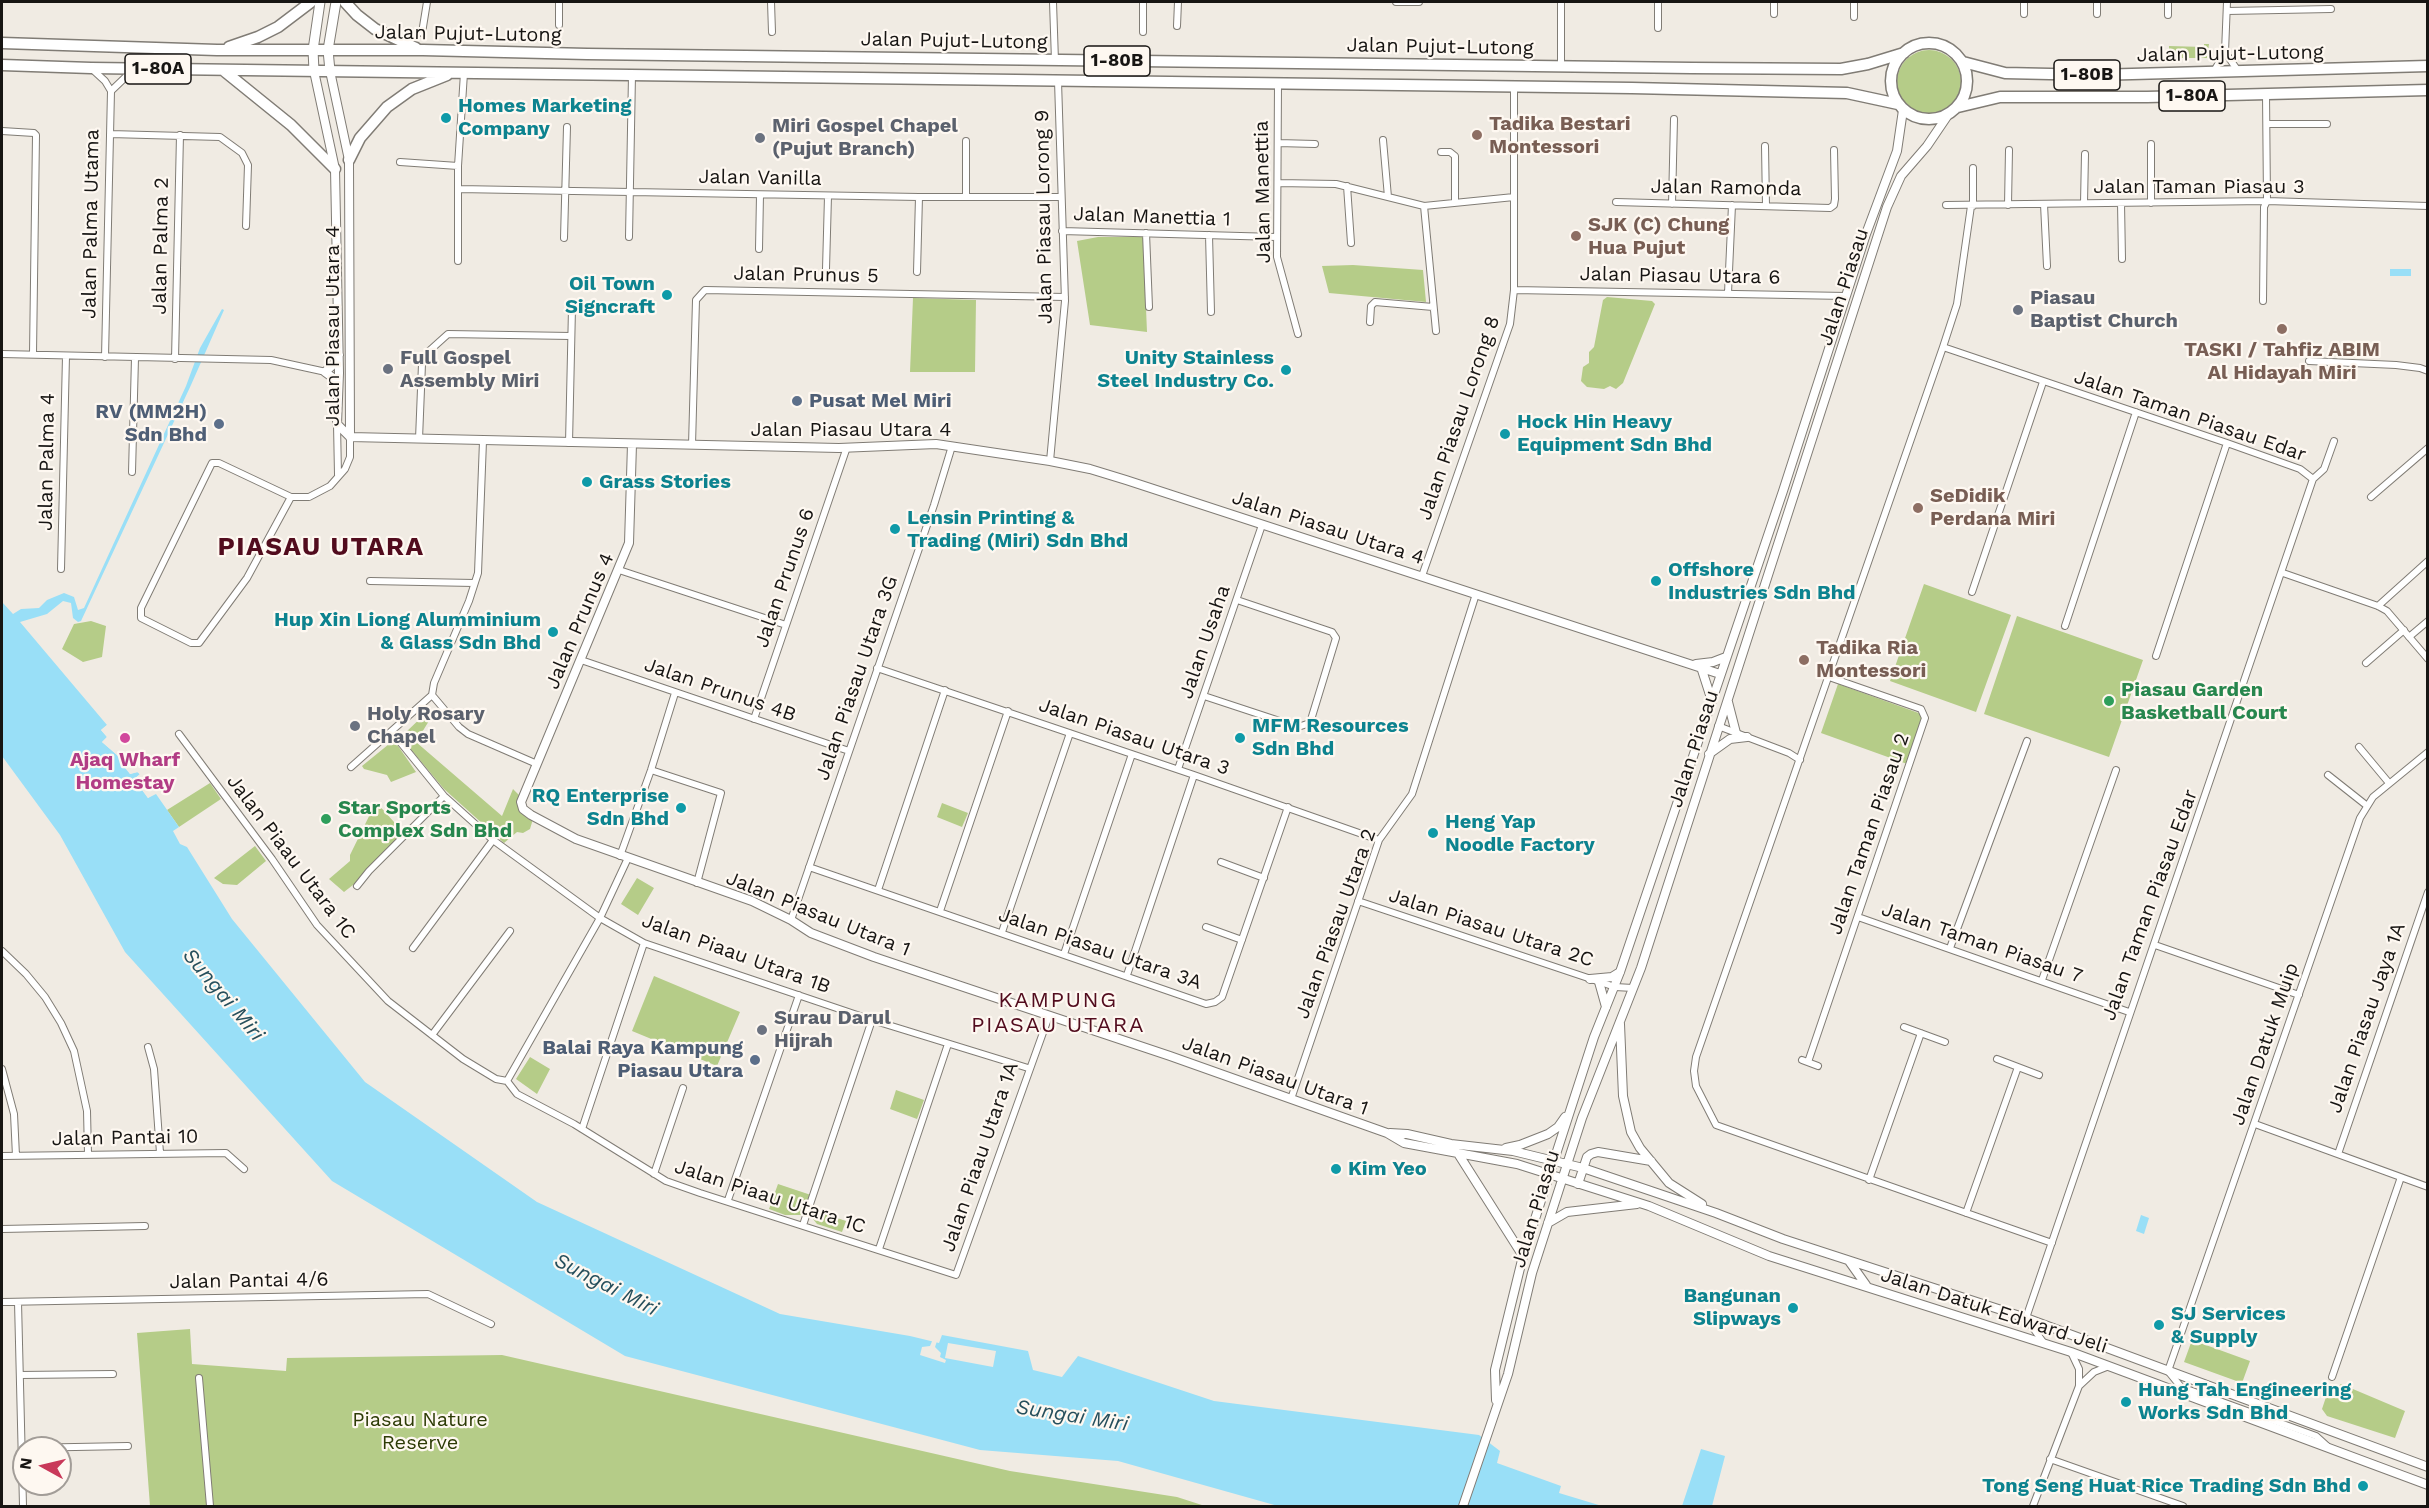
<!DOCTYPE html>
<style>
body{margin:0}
#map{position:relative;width:2429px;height:1508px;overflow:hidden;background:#f0ebe3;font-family:"Work Sans",sans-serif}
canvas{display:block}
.frame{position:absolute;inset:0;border:3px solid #171513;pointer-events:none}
.north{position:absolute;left:12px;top:1436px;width:60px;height:60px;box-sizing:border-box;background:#fef8f1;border:2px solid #a29d98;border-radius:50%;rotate:278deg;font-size:16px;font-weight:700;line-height:24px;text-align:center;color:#171513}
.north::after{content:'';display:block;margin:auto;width:21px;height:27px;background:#c9395a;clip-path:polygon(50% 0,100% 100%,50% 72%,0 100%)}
</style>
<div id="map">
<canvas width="2429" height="1508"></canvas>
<div class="frame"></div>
<div class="north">N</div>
</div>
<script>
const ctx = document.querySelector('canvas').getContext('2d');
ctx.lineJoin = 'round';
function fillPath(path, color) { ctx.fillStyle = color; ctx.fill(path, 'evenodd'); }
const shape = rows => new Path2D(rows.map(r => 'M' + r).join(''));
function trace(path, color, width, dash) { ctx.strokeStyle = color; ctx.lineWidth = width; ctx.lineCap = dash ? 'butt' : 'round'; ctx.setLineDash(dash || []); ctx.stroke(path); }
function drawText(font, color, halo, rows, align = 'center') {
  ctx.font = font + ' "Work Sans",sans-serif'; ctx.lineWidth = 4.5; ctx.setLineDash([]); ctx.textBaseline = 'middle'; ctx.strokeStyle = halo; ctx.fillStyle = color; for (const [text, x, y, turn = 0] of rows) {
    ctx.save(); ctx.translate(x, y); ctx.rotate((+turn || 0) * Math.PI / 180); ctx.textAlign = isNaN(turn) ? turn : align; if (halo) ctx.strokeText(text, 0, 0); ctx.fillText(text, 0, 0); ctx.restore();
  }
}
fillPath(shape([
 [2204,44,2209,44,2207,58,2169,58,2169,46,2204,47],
 '1897 82a32 32 0 1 1 64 0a32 32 0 1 1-64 0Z',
 [1098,237,1143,237,1147,332,1090,325,1077,241],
 [1353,265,1423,270,1426,302,1329,293,1322,266],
 [1607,297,1652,301,1655,304,1623,383,1616,389,1610,386,1604,389,1587,387,1581,381,1583,367,1589,363,1589,352,1594,347,1603,300],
 [913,298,976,300,975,372,910,372],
 [1924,584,2011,615,1976,712,1890,681],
 [2017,616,2143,660,2109,757,1984,714],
 [91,621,106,626,102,657,83,662,62,649,74,624],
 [1838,684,1927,716,1910,765,1821,733],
 [428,711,432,716,416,742,502,816,513,789,519,795,517,803,521,813,533,819,530,829,523,833,517,832,504,843,444,789,404,741,404,734],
 [394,740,416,772,391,782,387,775,364,769,362,766],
 [210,783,221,799,179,827,167,810],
 [376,802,403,832,353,885,344,892,329,879,350,861,350,855],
 [942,803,968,813,962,827,937,817],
 [255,846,266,861,237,885,223,884,214,878],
 [637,878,654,888,638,915,621,904],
 [654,976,740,1012,717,1066,632,1031],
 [530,1057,550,1069,537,1094,516,1079],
 [896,1090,924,1100,917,1119,890,1109],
 [778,1184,811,1195,804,1215,785,1215,769,1209],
 [816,1211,846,1221,842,1232,817,1224,813,1219],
 [190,1329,192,1364,286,1371,287,1358,502,1355,1010,1471,1177,1497,1205,1506,150,1506,137,1333],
 [2192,1340,2250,1361,2242,1383,2184,1362],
 [2341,1384,2405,1411,2395,1438,2327,1416,2322,1409,2326,1397]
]), '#b5cc88');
fillPath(shape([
 [2390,269,2411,269,2411,276,2390,276],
 [222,309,224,310,191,385,81,621,78,622,73,618,71,603,63,601,47,614,20,622,107,725,101,730,107,737,102,742,124,761,130,774,138,772,140,775,134,779,148,798,156,794,179,827,173,831,180,844,187,847,232,919,365,1082,537,1202,780,1314,910,1336,939,1343,942,1335,1028,1351,1033,1370,1062,1377,1078,1356,1214,1401,1479,1435,1500,1451,1497,1463,1561,1486,1559,1493,1602,1506,1278,1506,1118,1461,980,1450,625,1356,332,1181,125,952,60,835,2,756,2,602,13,614,21,609,39,608,47,600,64,593,74,597,78,610,84,608,186,386,200,348],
 [2141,1215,2149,1218,2144,1234,2136,1231],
 [1701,1449,1725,1456,1712,1506,1682,1506]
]), '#99dff7');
fillPath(shape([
 [107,725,109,727,105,730,110,737,106,742,126,759,131,771,138,769,143,773,143,776,138,780,149,794,158,791,148,798,134,779,140,774,137,772,130,774,125,768,127,766,124,761,102,742,107,737,101,730],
 [939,1335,935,1347,941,1353,940,1357,946,1360,945,1363,920,1355,922,1347,930,1346,933,1339,937,1340],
 [948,1343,996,1351,993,1367,945,1358]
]), '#f0ebe3');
const street = shape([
 [771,2,772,32],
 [1053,2,1055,61],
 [1396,2,1419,2],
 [1658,2,1658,28],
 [1774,2,1774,14],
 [1854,2,1854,17],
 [2227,11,2331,9],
 [2024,14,2024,2],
 [2097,14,2097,2],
 [2168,15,2168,2],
 [559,25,559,2],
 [1177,26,1178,2],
 [1143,32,1143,2],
 [422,33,427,2],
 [2225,52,2238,71],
 [1561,67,1561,2],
 [92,69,105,81,111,91],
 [2213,73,2225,52,2227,2],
 [1278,83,1277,257,1298,334],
 [111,91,134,69],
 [2267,124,2327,124],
 [2,131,34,133,36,135,33,354],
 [110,134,220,137,242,153,248,165,246,226],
 [1383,140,1388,197],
 [1278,143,1315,144],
 [2151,144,2151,203],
 [1765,146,1766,206],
 [1441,152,1450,152,1455,156,1455,202],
 [400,162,458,166],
 [1278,183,1336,184,1424,206,1514,197],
 [1347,186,1351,243],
 [458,189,919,197,1061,197],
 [966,197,966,141],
 [1616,202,1830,208,1834,205,1835,199,1834,150],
 [2084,203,2085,154],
 [2121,203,2122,259],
 [1672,204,1674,119],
 [2044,204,2047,266],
 [1946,205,2267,201,2428,206],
 [2008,205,2009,150],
 [1424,206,1436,331],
 [1971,206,1957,304,1943,347,1696,1057,1694,1071,1696,1086,1716,1125,2052,1243],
 [1973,206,1973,168],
 [1062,231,1276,237],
 [1146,233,1149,307],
 [1209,235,1211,312],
 [629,237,632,75],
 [564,238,567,127],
 [759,249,760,195],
 [458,261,458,166,464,73],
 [826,269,828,196],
 [917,272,919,197],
 [1514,290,1846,296],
 [1728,293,1732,205],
 [2263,301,2264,207,2267,201,2266,94],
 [1370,322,1371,306,1375,302,1433,307],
 [1943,347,2227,443,2300,469,2313,479,2026,1318,2043,1342],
 [2,354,271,360,326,372],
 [105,357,111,91],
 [175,359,180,135],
 [2309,361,2396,365,2420,368,2428,371],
 [337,424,338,475],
 [419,439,422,364,428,352,448,334,571,336],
 [483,441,478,573,469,601,434,683,432,695,459,727,468,734,537,764],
 [569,443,572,308],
 [692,445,696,300,705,290,1065,297],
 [1050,461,1065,301,1058,81],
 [132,472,135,358],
 [2313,479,2324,469,2334,441],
 [291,497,247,578,199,643,191,643,141,618,141,608,212,463,219,463,291,497,309,497,330,486,345,469,350,457,350,437],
 [2371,497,2428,448],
 [61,569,66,356],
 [619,570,786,625],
 [2283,573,2378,606,2387,611,2428,659],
 [1422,576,1510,324,1514,290,1514,87],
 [370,581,474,583],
 [1972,592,2043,382],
 [2378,606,2428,561],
 [2065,626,2136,412],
 [2409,637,2428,621],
 [2156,656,2227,443],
 [581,660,849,751],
 [2366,663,2404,630],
 [877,668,1194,775,1379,840],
 [1204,696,1298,727,1310,723,1336,638,1332,632,1237,600],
 [754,719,847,447],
 [1718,726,1789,753,1800,760],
 [392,732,444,796,493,840,600,918,644,943,872,1020,1028,1068],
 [179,734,272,859,317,925,388,1001,463,1059,496,1079,507,1081,517,1094,574,1124,666,1181,700,1193,956,1275,1049,1016],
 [2359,747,2389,783],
 [351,767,432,695],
 [1178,769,1262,525],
 [651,770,721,793,697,883],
 [2328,775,2366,805],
 [620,856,651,770,675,693],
 [1221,862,1264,878],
 [809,867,1206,1004,1215,1002,1222,997,1288,807],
 [357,886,369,871,444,796],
 [878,890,945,690],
 [1358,901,1615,987,1633,988],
 [940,911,1008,711],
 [1858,917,2129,1012],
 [791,920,934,505,952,446],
 [1206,927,1242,940],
 [1002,932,1070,733],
 [2155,945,2299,995],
 [413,948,493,840],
 [1950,948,2027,741],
 [2,951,26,974,45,997,61,1023,74,1051,87,1111,88,1154],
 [1064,954,1132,754],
 [1127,975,1194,775],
 [2042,980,2116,770],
 [1904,1027,1945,1042],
 [432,1035,510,931],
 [148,1047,154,1069,160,1153],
 [1997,1059,2039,1075],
 [1802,1060,1818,1066],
 [1808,1062,1925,718,1921,709,1829,677],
 [2,1069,14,1114,16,1156],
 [507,1081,600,918,628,858],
 [1291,1099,1379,840,1412,794,1476,594],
 [2255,1124,2428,1187],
 [582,1129,644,943],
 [2338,1154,2428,892],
 [2,1156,226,1153,244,1169],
 [654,1174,683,1088],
 [1869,1180,1921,1033],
 [728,1200,799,995],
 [1966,1213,2018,1067],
 [803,1225,872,1020],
 [2,1229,145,1226],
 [879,1249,948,1044],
 [2,1302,428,1294,491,1324],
 [18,1302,23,1506],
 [20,1375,113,1374],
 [2332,1377,2401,1177],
 [199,1378,210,1506],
 [2079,1386,2094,1372,2109,1366],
 [2327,1446,2316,1436,2181,1387,2168,1371,2360,818,2373,797,2428,752],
 [22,1448,128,1446],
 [2050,1459,2183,1506],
 [2033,1506,2079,1386,2079,1369,2071,1352]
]);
const secondary = shape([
 [314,71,335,169,339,373,337,424,350,437],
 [330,71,349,160,350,437],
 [338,385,336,380,325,372,335,363,339,355],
 [350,437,839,448,936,444,1050,461,1090,469,1126,480,1720,674],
 [632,444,629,543,521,802,523,809,531,815,576,839,752,901,791,920,811,933,874,957,1170,1056,1387,1133,1404,1143,1517,1164,1649,1206,1769,1256,2071,1352,2428,1485],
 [1696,664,1713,662,1726,657],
 [1701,667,1711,698],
 [1728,702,1736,733],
 [1709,754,1730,739,1747,737],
 [1590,979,1612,977,1620,972],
 [1599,982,1606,1007],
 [1620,1024,1623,1096,1631,1132,1640,1148,1669,1183,1702,1204],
 [1390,1133,1407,1134,1451,1144,1513,1151,1583,1168,1716,1213,1783,1239,2026,1318,2428,1467],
 [1506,1148,1520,1145,1548,1134,1558,1127,1565,1117],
 [1459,1155,1523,1256],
 [1578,1184,1587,1157,1591,1154,1598,1152,1651,1161],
 [1548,1223,1567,1212,1637,1204],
 [1849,1261,1866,1285],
 [1496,1400,1495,1370,1523,1256,1594,1037,1620,972,1783,491,1866,234,1897,151,1903,110],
 [1463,1506,1508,1374,1532,1273,1582,1118,1641,968,1887,207,1901,176,1927,146,1948,115]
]);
const primary = shape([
 [314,71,313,50,320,2],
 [330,71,328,50,336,2]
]);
const highway = shape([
 [345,2,357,15,375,29,416,48],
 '1891 81a38 38 0 1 1 76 0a38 38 0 1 1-76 0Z',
 [2,43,217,50,423,50,587,54,1692,68,1841,69,1868,64,1904,53],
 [229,47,258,37,278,27,311,2],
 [1963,62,2005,73,2095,75,2428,66],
 [2,65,91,68,1632,88,1847,93,1898,104],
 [223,70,291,125,335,169],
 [1958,107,2000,97,2147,97,2428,90],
 [349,160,360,138,387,107,412,89,447,75]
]);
trace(street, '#807c75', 8);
trace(secondary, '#807c75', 10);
trace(primary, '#807c75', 11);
trace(highway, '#807c75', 13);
trace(street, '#fff', 6);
trace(secondary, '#fff', 8);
trace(primary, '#fff', 9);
trace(highway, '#fff', 10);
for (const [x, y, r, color] of [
 [446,118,6,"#0f9aa8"],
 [1477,135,6,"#8d6e63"],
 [760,138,6,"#6b7280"],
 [1576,236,6,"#8d6e63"],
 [667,295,6,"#0f9aa8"],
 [2018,310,6,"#6b7280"],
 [2282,329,6,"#8d6e63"],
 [388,369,6,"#6b7280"],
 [1286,370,6,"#0f9aa8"],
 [797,401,6,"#5c6f8a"],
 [219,424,6,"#5c6f8a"],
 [1505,434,6,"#0f9aa8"],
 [587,482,6,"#0f9aa8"],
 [1918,508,6,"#8d6e63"],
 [895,529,6,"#0f9aa8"],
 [1656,581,6,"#0f9aa8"],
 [553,632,6,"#0f9aa8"],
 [1804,660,6,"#8d6e63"],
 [2109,701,6,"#2e9e5b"],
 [355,726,6,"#6b7280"],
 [125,738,6,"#d1479c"],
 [1240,738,6,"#0f9aa8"],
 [681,808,6,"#0f9aa8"],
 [326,819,6,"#2e9e5b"],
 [1433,833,6,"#0f9aa8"],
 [762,1030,6,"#6b7280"],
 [755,1060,6,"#5c6f8a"],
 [1336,1169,6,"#0f9aa8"],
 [1793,1308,6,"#0f9aa8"],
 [2159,1325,6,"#0f9aa8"],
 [2126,1402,6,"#0f9aa8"],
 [2363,1486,6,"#0f9aa8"]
]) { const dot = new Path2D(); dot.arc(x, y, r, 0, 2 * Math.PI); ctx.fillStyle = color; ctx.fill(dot); trace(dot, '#fef8f1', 2); }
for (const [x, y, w] of [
 [1117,61,66],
 [158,69,66],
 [2087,75,66],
 [2192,96,66]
]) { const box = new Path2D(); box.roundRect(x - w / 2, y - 15, w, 30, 4.5); ctx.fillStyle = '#fef8f1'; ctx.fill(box); trace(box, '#171513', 1.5); }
drawText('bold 18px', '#171513', null, [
 ["1-80B",1117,61],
 ["1-80A",158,69],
 ["1-80B",2087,75],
 ["1-80A",2192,96]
]);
drawText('20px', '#171513', '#fef8f1', [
 ["Jalan Pujut-Lutong",468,34,1],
 ["Jalan Pujut-Lutong",954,41,1],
 ["Jalan Pujut-Lutong",1440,47,1],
 ["Jalan Pujut-Lutong",2230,54,-1],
 ["Jalan Vanilla",760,178,1],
 ["Jalan Taman Piasau 3",2199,187],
 ["Jalan Ramonda",1726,188,1],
 ["Jalan Manettia",1263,192,-91],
 ["Jalan Piasau Lorong 9",1044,217,-91],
 ["Jalan Manettia 1",1152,217,2],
 ["Jalan Palma Utama",91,224,-89],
 ["Jalan Palma 2",161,246,-89],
 ["Jalan Prunus 5",806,275,1],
 ["Jalan Piasau Utara 6",1680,276,1],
 ["Jalan Piasau",1844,287,-72],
 ["Jalan Piasau Utara 4",333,326,-90],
 ["Jalan Taman Piasau Edar",2190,416,19],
 ["Jalan Piasau Lorong 8",1459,418,-71],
 ["Jalan Piasau Utara 4",851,430],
 ["Jalan Palma 4",47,462,-89],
 ["Jalan Piasau Utara 4",1328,528,18],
 ["Jalan Prunus 6",785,578,-71],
 ["Jalan Prunus 4",580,621,-67],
 ["Jalan Usaha",1205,642,-71],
 ["Jalan Piasau Utara 3G",857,678,-71],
 ["Jalan Prunus 4B",720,690,19],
 ["Jalan Piasau Utara 3",1134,737,19],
 ["Jalan Piasau",1694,749,-72],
 ["Jalan Taman Piasau 2",1869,834,-71],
 ["Jalan Piaau Utara 1C",291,857,53],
 ["Jalan Taman Piasau Edar",2150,905,-70],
 ["Jalan Piasau Utara 1",818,914,22],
 ["Jalan Piasau Utara 2",1336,924,-70],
 ["Jalan Piasau Utara 2C",1491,928,18],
 ["Jalan Taman Piasau 7",1982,943,19],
 ["Jalan Piasau Utara 3A",1100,949,19],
 ["Jalan Piaau Utara 1B",736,954,20],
 ["Jalan Piasau Jaya 1A",2367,1018,-71],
 ["Jalan Datuk Muip",2265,1044,-71],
 ["Jalan Piasau Utara 1",1275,1076,20],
 ["Jalan Pantai 10",125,1138,-1],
 ["Jalan Piaau Utara 1A",980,1157,-71],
 ["Jalan Piaau Utara 1C",770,1197,18],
 ["Jalan Piasau",1536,1209,-73],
 ["Jalan Pantai 4/6",249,1281,-1],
 ["Jalan Datuk Edward Jeli",1994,1311,18]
]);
drawText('bold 20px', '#0d838f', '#fef8f1', [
 ["Homes Marketing",458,106],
 ["Company",458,129],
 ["Oil Town",655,284,"right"],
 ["Signcraft",655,307,"right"],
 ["Unity Stainless",1274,358,"right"],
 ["Steel Industry Co.",1274,381,"right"],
 ["Hock Hin Heavy",1517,422],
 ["Equipment Sdn Bhd",1517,445],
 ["Grass Stories",599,482],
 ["Lensin Printing &",907,518],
 ["Trading (Miri) Sdn Bhd",907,541],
 ["Offshore",1668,570],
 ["Industries Sdn Bhd",1668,593],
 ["Hup Xin Liong Alumminium",541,620,"right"],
 ["& Glass Sdn Bhd",541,643,"right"],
 ["MFM Resources",1252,726],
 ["Sdn Bhd",1252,749],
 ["RQ Enterprise",669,796,"right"],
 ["Sdn Bhd",669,819,"right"],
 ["Heng Yap",1445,822],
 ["Noodle Factory",1445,845],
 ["Kim Yeo",1348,1169],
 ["Bangunan",1781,1296,"right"],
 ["Slipways",1781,1319,"right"],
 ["SJ Services",2171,1314],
 ["& Supply",2171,1337],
 ["Hung Tah Engineering",2138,1390],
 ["Works Sdn Bhd",2138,1413],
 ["Tong Seng Huat Rice Trading Sdn Bhd",2351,1486,"right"]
], 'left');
drawText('bold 20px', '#785e54', '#fef8f1', [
 ["Tadika Bestari",1489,124],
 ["Montessori",1489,147],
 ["SJK (C) Chung",1588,225],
 ["Hua Pujut",1588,248],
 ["TASKI / Tahfiz ABIM",2282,350,"center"],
 ["Al Hidayah Miri",2282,373,"center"],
 ["SeDidik",1930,496],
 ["Perdana Miri",1930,519],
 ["Tadika Ria",1816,648],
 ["Montessori",1816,671]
], 'left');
drawText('bold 20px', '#5b616d', '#fef8f1', [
 ["Miri Gospel Chapel",772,126],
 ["(Pujut Branch)",772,149],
 ["Piasau",2030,298],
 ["Baptist Church",2030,321],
 ["Full Gospel",400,358],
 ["Assembly Miri",400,381],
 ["Holy Rosary",367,714],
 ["Chapel",367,737],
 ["Surau Darul",774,1018],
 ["Hijrah",774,1041]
], 'left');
drawText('bold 20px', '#4e5e75', '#fef8f1', [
 ["Pusat Mel Miri",809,401,"left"],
 ["RV (MM2H)",207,412],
 ["Sdn Bhd",207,435],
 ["Balai Raya Kampung",743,1048],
 ["Piasau Utara",743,1071]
], 'right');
drawText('bold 20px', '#27864d', '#fef8f1', [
 ["Piasau Garden",2121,690],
 ["Basketball Court",2121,713],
 ["Star Sports",338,808],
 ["Complex Sdn Bhd",338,831]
], 'left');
drawText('bold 20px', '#b23c85', '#fef8f1', [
 ["Ajaq Wharf",125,760],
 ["Homestay",125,783]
]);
drawText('20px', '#2d3b06', '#fef8f1', [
 ["Piasau Nature",420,1420],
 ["Reserve",420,1443]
]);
drawText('italic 21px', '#264f5c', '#fef8f1', [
 ["Sungai Miri",223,995,50],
 ["Sungai Miri",606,1285,27],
 ["Sungai Miri",1072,1416,9]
]);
ctx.letterSpacing = '1.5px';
drawText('22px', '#520c1e', '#fef8f1', [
 ["KAMPUNG",1058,1001],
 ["PIASAU UTARA",1058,1026]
]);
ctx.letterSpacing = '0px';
ctx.letterSpacing = '1.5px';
drawText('bold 26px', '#520c1e', '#fef8f1', [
 ["PIASAU UTARA",321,547]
]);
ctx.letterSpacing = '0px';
</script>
